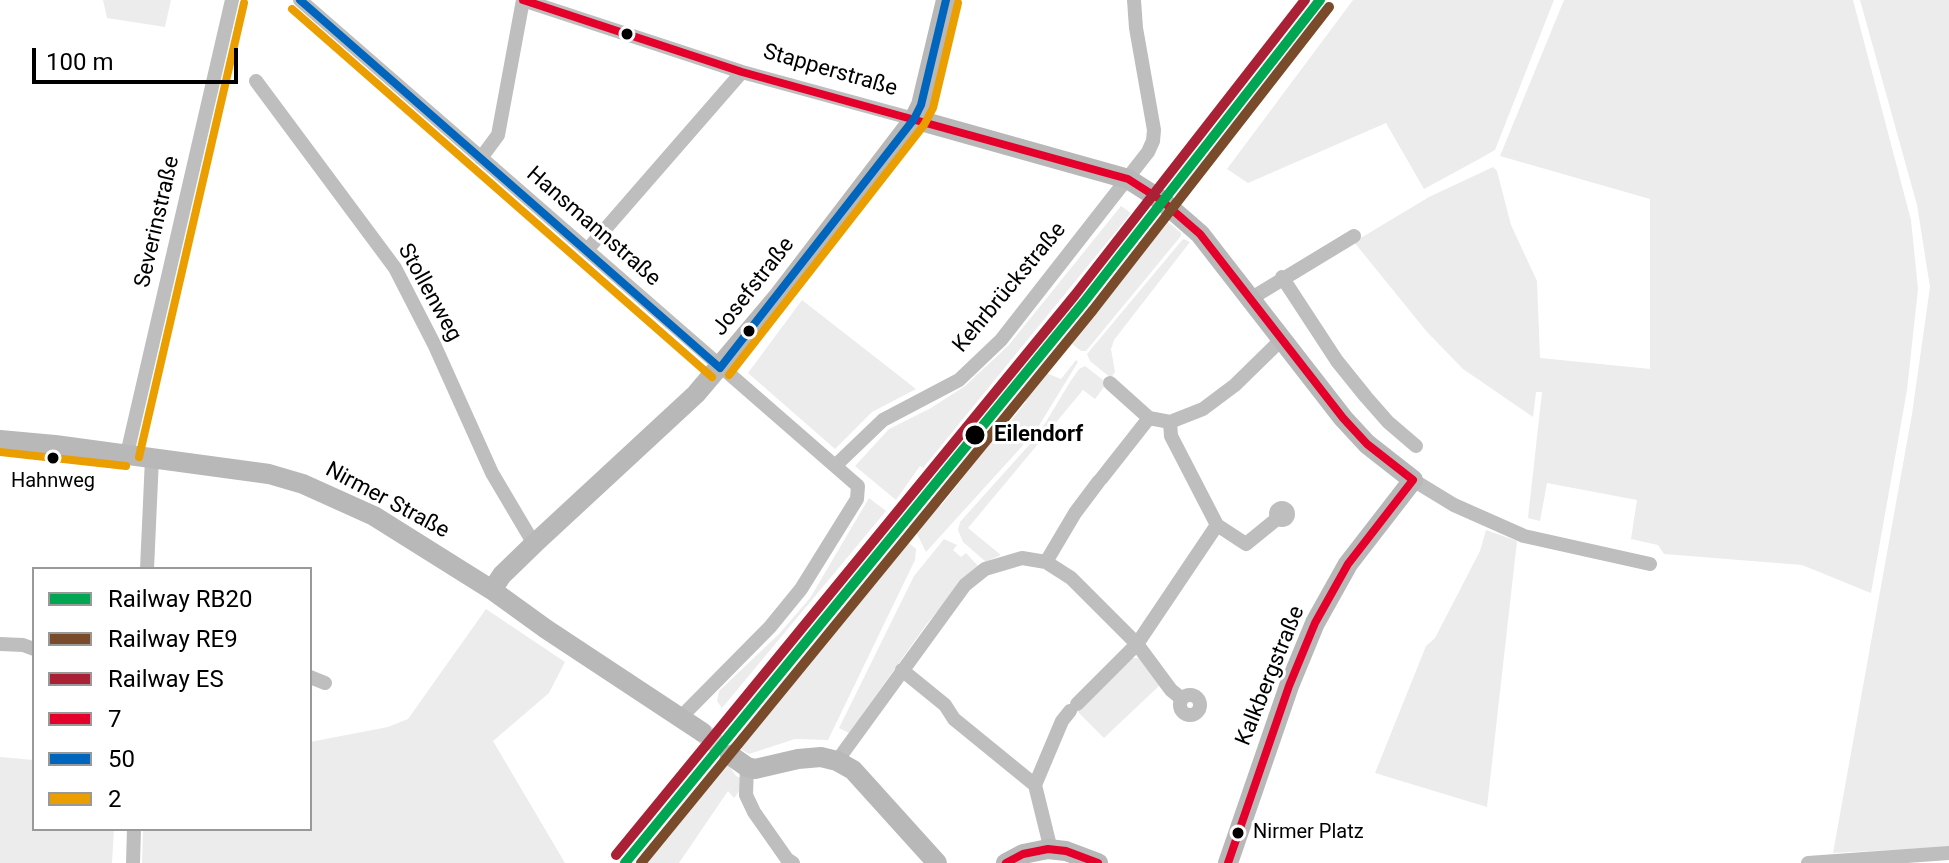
<!DOCTYPE html>
<meta charset="utf-8">
<style>
body{margin:0}
#map{position:relative;width:1949px;height:863px;overflow:hidden;background:#fff;font-family:Roboto,sans-serif}
canvas{display:block}
.legend{position:absolute;left:32px;top:567px;width:280px;height:264px;box-sizing:border-box;background:#fff;border:2px solid #999;margin:0;padding:10px 14px;list-style:none;font-size:24px;color:#000}
.legend li{display:flex;align-items:center;gap:16px;height:40px}
.legend b{width:40px;border:2px solid #999}
.scale{position:absolute;left:32px;top:48px;width:206px;height:36px;box-sizing:border-box;border:4px solid #000;border-top:0;padding-left:10px;font-size:24px;line-height:28px;white-space:nowrap;color:#000;-webkit-text-stroke:6px #fff;paint-order:stroke}
</style>
<div id="map">
<canvas width="1949" height="863"></canvas>
<ul class="legend">
<li><b style="height:10px;background:#00a651"></b>Railway RB20</li>
<li><b style="height:10px;background:#7a4b2a"></b>Railway RE9</li>
<li><b style="height:10px;background:#aa2135"></b>Railway ES</li>
<li><b style="height:10px;background:#e4002b"></b>7</li>
<li><b style="height:10px;background:#0065bd"></b>50</li>
<li><b style="height:10px;background:#eb9e00"></b>2</li>
</ul>
<div class="scale">100 m</div>
</div>
<script>
const ctx = document.querySelector('canvas').getContext('2d');
ctx.lineJoin = 'round';
function fillPath(path, color) { ctx.fillStyle = color; ctx.fill(path, 'evenodd'); }
const shape = rows => new Path2D(rows.map(r => 'M' + r).join(''));
function trace(path, color, width, dash) { ctx.strokeStyle = color; ctx.lineWidth = width; ctx.lineCap = dash ? 'butt' : 'round'; ctx.setLineDash(dash || []); ctx.stroke(path); }
function drawText(font, color, halo, rows, align = 'center') {
  ctx.font = font + ' Roboto,sans-serif'; ctx.lineWidth = 6; ctx.setLineDash([]); ctx.textBaseline = 'middle'; ctx.strokeStyle = halo; ctx.fillStyle = color; for (const [text, x, y, turn = 0] of rows) {
    ctx.save(); ctx.translate(x, y); ctx.rotate((+turn || 0) * Math.PI / 180); ctx.textAlign = isNaN(turn) ? turn : align; if (halo) ctx.strokeText(text, 0, 0); ctx.fillText(text, 0, 0); ctx.restore();
  }
}
fillPath(shape([
 [103,0,171,0,165,27,107,18],
 [1353,0,1554,0,1495,150,1481,158,1424,189,1386,123,1248,183,1227,169],
 [1564,0,1853,0,1911,220,1918,289,1907,390,1871,593,1802,565,1664,554,1658,545,1631,539,1637,500,1547,483,1540,521,1528,518,1542,392,1536,392,1533,417,1463,369,1427,332,1354,242,1429,197,1493,167,1497,171,1511,225,1537,281,1540,358,1650,369,1650,199,1500,156],
 [1860,0,1949,0,1949,847,1833,853,1912,414,1930,287,1917,205],
 [1121,206,1131,213,923,468,920,466,896,500,855,466,889,429,931,408,965,386,1008,346],
 [1168,222,1181,233,1181,236,1086,351,1081,351,1071,343],
 [1183,239,1190,242,1114,340,1111,349,1115,372,1111,378,1090,361,1087,354],
 [802,300,916,389,872,412,835,449,748,373],
 [1076,360,1078,362,1035,432,926,552,916,532,938,505,941,506,1004,425,1007,426,1026,402,1024,400,1046,373,1061,379],
 [1085,366,1107,383,1095,399,1083,390,968,528,1001,555,986,562,963,542,958,530,960,522,1038,435,1070,382,1079,369],
 [869,498,886,511,722,708,717,701,719,691,779,634,810,598],
 [1486,530,1517,541,1487,807,1375,773,1426,646,1435,638,1480,551],
 [944,539,957,545,953,550,961,557,966,553,978,566,961,582,926,625,849,733,839,728,914,576],
 [908,542,916,549,915,560,828,740,795,739,749,754,739,748],
 [486,609,565,662,549,693,493,741,565,863,142,863,143,829,310,829,310,742,388,727,408,719],
 [1131,658,1139,658,1160,685,1104,738,1077,711],
 [0,757,34,760,34,829,114,829,112,863,0,863],
 [726,761,736,776,741,778,741,788,738,793,734,798,728,791,679,863,641,863]
]), '#ececec');
trace(shape([
 [702,732,730,755]
]), '#d9d9d9', 20, [20, 10]);
trace(shape([
 [300,0,858,486,857,499,801,589,770,627,681,717],
 [523,0,742,72,914,119],
 [256,81,395,268,434,344,492,473,534,544],
 [481,158,498,135,523,0],
 [587,250,742,72],
 [1282,277,1337,361,1366,397,1388,422,1416,446],
 [1250,299,1354,236],
 [1110,383,1149,418,1170,422,1203,409,1235,385,1281,340],
 [1170,422,1171,436,1217,525,1246,544,1278,518],
 [127,454,232,0],
 [835,466,883,420,959,380,1001,340,1148,152,1153,141,1154,130,1136,28,1134,0],
 [1101,479,1149,418],
 [1413,480,1454,505,1524,536,1650,564],
 '1276 514a6 6 0 1 1 12 0a6 6 0 1 1-12 0Z',
 [1046,562,1075,513,1099,481],
 [147,569,152,458],
 [0,644,23,645,34,649],
 [902,670,945,705,954,719,1035,785,1051,850],
 [310,677,325,683],
 '1180 705a10 10 0 1 1 20 0a10 10 0 1 1-20 0Z',
 [1077,704,1137,644,1217,525],
 [837,761,965,585,985,569,1022,558,1046,562,1071,578,1137,644,1171,690,1182,699],
 [747,767,746,795,754,812,787,859,793,863],
 [1035,785,1062,721,1070,711],
 [133,863,134,829],
 [1808,863,1949,853]
]), '#bebebe', 14);
trace(shape([
 [914,119,1128,179,1161,200,1200,234,1343,418,1367,444,1413,480,1348,564,1315,623,1289,686,1228,863],
 [0,440,55,445,269,474,303,484,374,516,492,590,546,629,702,732],
 [492,590,502,575,534,544,696,394,777,298,914,119,921,105,946,0],
 [730,755,747,767,755,769,798,759,821,757,837,761,853,770,937,863],
 [1006,863,1023,854,1048,849,1066,851,1098,863]
]), '#b8b8b8', 20);
trace(shape([
 [523,0,742,72,1128,179,1161,200,1200,234,1343,418,1367,444,1413,480],
 [1006,863,1023,854,1048,849,1066,851,1098,863],
 [1228,863,1289,686,1315,623,1348,564,1413,480]
]), '#e4002b', 8);
trace(shape([
 [300,0,720,368],
 [720,368,914,119,921,105,946,0]
]), '#0065bd', 8);
trace(shape([
 [292,9,712,377],
 [729,375,924,125,933,108,958,3],
 [0,452,126,466],
 [139,457,244,3]
]), '#eb9e00', 8);
trace(shape([
 [625,863,1084,302,1320,0]
]), '#00a651', 10);
trace(shape([
 [641,863,1093,310,1329,7]
]), '#7a4b2a', 10);
trace(shape([
 [616,855,1075,295,1305,0]
]), '#aa2135', 10);
for (const [x, y, r, color] of [
 [627,34,7,"#000"],
 [749,331,7,"#000"],
 [975,435,11,"#000"],
 [53,458,7,"#000"],
 [1238,833,7,"#000"]
]) { const dot = new Path2D(); dot.arc(x, y, r, 0, 2 * Math.PI); ctx.fillStyle = color; ctx.fill(dot); trace(dot, '#fff', 3); }
drawText('20px', '#000', '#fff', [
 ["Hahnweg",53,482],
 ["Nirmer Platz",1253,833,"left"]
]);
drawText('22px', '#000', '#fff', [
 ["Stapperstraße",830,71,16],
 ["Severinstraße",158,222,-77],
 ["Hansmannstraße",593,227,41],
 ["Josefstraße",754,287,-52],
 ["Kehrbrückstraße",1010,288,-50],
 ["Stollenweg",429,293,61],
 ["Nirmer Straße",387,501,28],
 ["Kalkbergstraße",1271,676,-68]
]);
drawText('bold 22px', '#000', '#fff', [
 ["Eilendorf",994,435]
], 'left');
</script>
